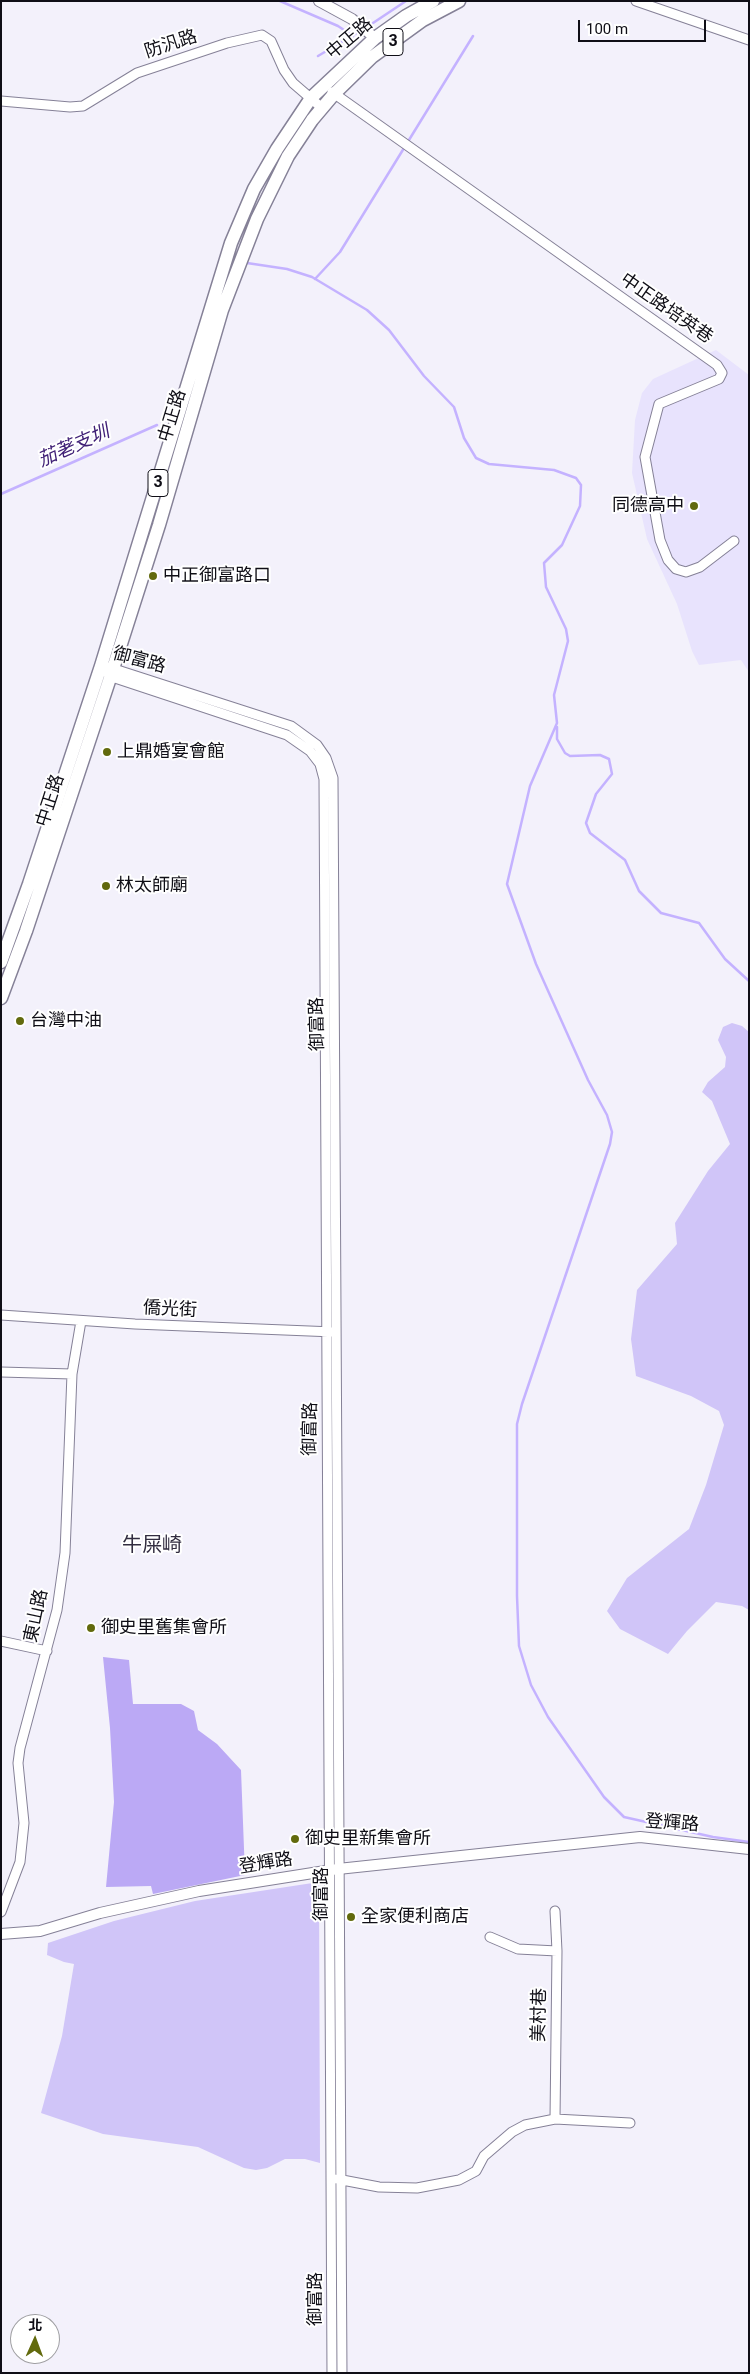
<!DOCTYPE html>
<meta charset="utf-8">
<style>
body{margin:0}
#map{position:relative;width:750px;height:2374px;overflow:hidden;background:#f3f1fb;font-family:Roboto,"Noto Sans TC",sans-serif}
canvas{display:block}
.frame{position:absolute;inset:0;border:2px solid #0f0e16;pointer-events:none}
.north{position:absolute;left:10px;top:2314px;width:50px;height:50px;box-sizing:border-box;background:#fff;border:1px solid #9f9fa2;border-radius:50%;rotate:2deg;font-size:14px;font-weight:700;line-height:20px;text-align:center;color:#0f0e16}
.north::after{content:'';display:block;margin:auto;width:18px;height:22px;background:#626a0d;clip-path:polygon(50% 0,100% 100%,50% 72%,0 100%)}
.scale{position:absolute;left:578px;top:20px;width:128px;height:22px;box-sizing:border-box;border:2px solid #0f0e16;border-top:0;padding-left:6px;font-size:15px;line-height:18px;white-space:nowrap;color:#0f0e16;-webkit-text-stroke:4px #fff;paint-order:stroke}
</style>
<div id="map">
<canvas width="750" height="2374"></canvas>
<div class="frame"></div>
<div class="north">北</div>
<div class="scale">100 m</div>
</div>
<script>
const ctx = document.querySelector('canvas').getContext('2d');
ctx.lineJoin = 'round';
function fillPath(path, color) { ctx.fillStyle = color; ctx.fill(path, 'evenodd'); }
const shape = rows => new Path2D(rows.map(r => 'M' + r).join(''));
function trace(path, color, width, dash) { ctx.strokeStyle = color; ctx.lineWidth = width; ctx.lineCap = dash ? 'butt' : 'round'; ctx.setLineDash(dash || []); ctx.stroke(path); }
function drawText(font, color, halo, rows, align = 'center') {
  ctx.font = font + ' Roboto,"Noto Sans TC",sans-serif'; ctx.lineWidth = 4; ctx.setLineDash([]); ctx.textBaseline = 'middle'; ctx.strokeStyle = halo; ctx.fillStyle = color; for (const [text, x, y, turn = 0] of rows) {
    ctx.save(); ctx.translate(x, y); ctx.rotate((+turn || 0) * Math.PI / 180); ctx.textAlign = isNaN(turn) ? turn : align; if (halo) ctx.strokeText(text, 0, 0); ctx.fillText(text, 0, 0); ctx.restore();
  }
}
fillPath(shape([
 [716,350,749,375,749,672,741,660,699,665,692,651,677,604,647,539,632,473,635,420,642,393,653,379]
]), '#e8e3fd');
fillPath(shape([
 [732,1023,742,1026,749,1032,749,1610,742,1606,716,1602,687,1631,668,1654,620,1629,607,1611,627,1578,689,1529,706,1485,724,1425,719,1411,691,1396,636,1376,631,1339,637,1290,677,1244,675,1223,708,1171,730,1144,712,1101,702,1092,708,1082,725,1067,726,1057,718,1040,723,1027],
 [319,1882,320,2163,305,2159,285,2159,267,2168,256,2170,244,2168,198,2147,103,2134,41,2113,62,2036,74,1964,64,1962,47,1955,48,1943,114,1921,195,1901]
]), '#d0c5f8');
fillPath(shape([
 [103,1657,129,1660,133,1704,181,1704,194,1711,198,1730,217,1744,241,1770,245,1875,153,1894,151,1886,106,1887,114,1802,110,1728]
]), '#bba9f5');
trace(shape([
 [280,1,338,26,353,36],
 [367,27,406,1],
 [318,56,360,31],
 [247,263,287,269,312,277,367,310,389,330,424,376,454,407,464,438,476,458,489,464,554,470,576,478,581,485,580,506,562,545,544,563,546,587,566,629,568,641,554,695,557,723,530,786,507,884,536,964,588,1080,607,1115,612,1132,610,1144,522,1404,517,1424,517,1596,519,1646,531,1685,548,1717,604,1797,624,1817,713,1837,749,1842],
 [315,279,340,252,473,36],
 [1,494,157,425],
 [557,727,557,739,565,753,570,756,600,755,609,759,612,774,596,794,586,823,590,833,625,860,639,891,661,913,699,923,725,959,749,981]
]), '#c4b2ff', 2.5);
const minor = shape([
 [636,1,749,40],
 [332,92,717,365,722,373,719,379,659,404,645,457,660,540,668,560,676,569,686,572,700,567,734,541],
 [1,101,70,107,83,106,137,73,227,43,262,35,271,41,284,70,293,83,322,108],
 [108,667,291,726,317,745,326,758,333,778,342,2373],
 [106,672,115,678,287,735,310,751,320,764,324,779,332,2373],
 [1,1315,135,1324,334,1332],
 [1,1372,72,1374],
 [1,1641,47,1651],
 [1,1912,20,1862,24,1823,18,1763,20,1748,57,1610,65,1553,72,1374,81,1321],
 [490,1937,518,1949,557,1951],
 [555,2119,557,1951,555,1911],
 [337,2179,379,2187,417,2188,459,2180,476,2171,484,2156,512,2132,525,2125,555,2119,630,2123]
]);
const tertiary = shape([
 [319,1,352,19,375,38],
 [1,1934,40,1931,100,1913,199,1891,338,1869,640,1837,749,1849]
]);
const primary = shape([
 [1,962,29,884,101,666,231,243,254,189,277,149,311,98,375,38,406,16,433,1],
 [1,998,26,931,111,675,159,525,222,310,257,219,288,156,312,120,334,94,372,57,423,20,459,1]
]);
trace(minor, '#858197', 11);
trace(tertiary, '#858197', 12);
trace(primary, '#858197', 15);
trace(minor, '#fff', 9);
trace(tertiary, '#fff', 10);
trace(primary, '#fff', 12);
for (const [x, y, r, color] of [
 [694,506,5,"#626a0d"],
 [153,576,5,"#626a0d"],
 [107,752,5,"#626a0d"],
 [106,886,5,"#626a0d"],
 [20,1021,5,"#626a0d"],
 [91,1628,5,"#626a0d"],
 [295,1839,5,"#626a0d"],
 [351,1917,5,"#626a0d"]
]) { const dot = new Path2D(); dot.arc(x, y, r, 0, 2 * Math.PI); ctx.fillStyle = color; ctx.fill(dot); trace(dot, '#fff', 2); }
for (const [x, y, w] of [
 [393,42,20],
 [158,483,20]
]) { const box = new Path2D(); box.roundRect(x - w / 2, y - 13.5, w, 27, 4); ctx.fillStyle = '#fff'; ctx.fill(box); trace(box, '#0f0e16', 1); }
drawText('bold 16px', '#0f0e16', null, [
 ["3",393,42],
 ["3",158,483]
]);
drawText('18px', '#0f0e16', '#fff', [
 ["中正路",350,39,-40],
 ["防汎路",171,45,-18],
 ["中正路培英巷",666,309,35],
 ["中正路",173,416,-73],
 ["御富路",139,661,15],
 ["中正路",51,801,-72],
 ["御富路",318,1024,-91],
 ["僑光街",170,1310,3],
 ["御富路",311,1429,-89],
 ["東山路",37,1616,-78],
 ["登輝路",672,1824,4],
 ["登輝路",266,1864,-9],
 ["御富路",322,1894,-90],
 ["美村巷",540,2015,-89],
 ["御富路",316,2299,-90]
]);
drawText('18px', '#0f0e16', '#fff', [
 ["同德高中",684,506,"right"],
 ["中正御富路口",163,576],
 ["上鼎婚宴會館",117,752],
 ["林太師廟",116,886],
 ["台灣中油",30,1021],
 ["御史里舊集會所",101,1628],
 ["御史里新集會所",305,1839],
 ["全家便利商店",361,1917]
], 'left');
drawText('italic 19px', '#402076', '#fff', [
 ["茄荖支圳",74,447,-24]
]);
drawText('20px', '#322d40', '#fff', [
 ["牛屎崎",152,1546]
]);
</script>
